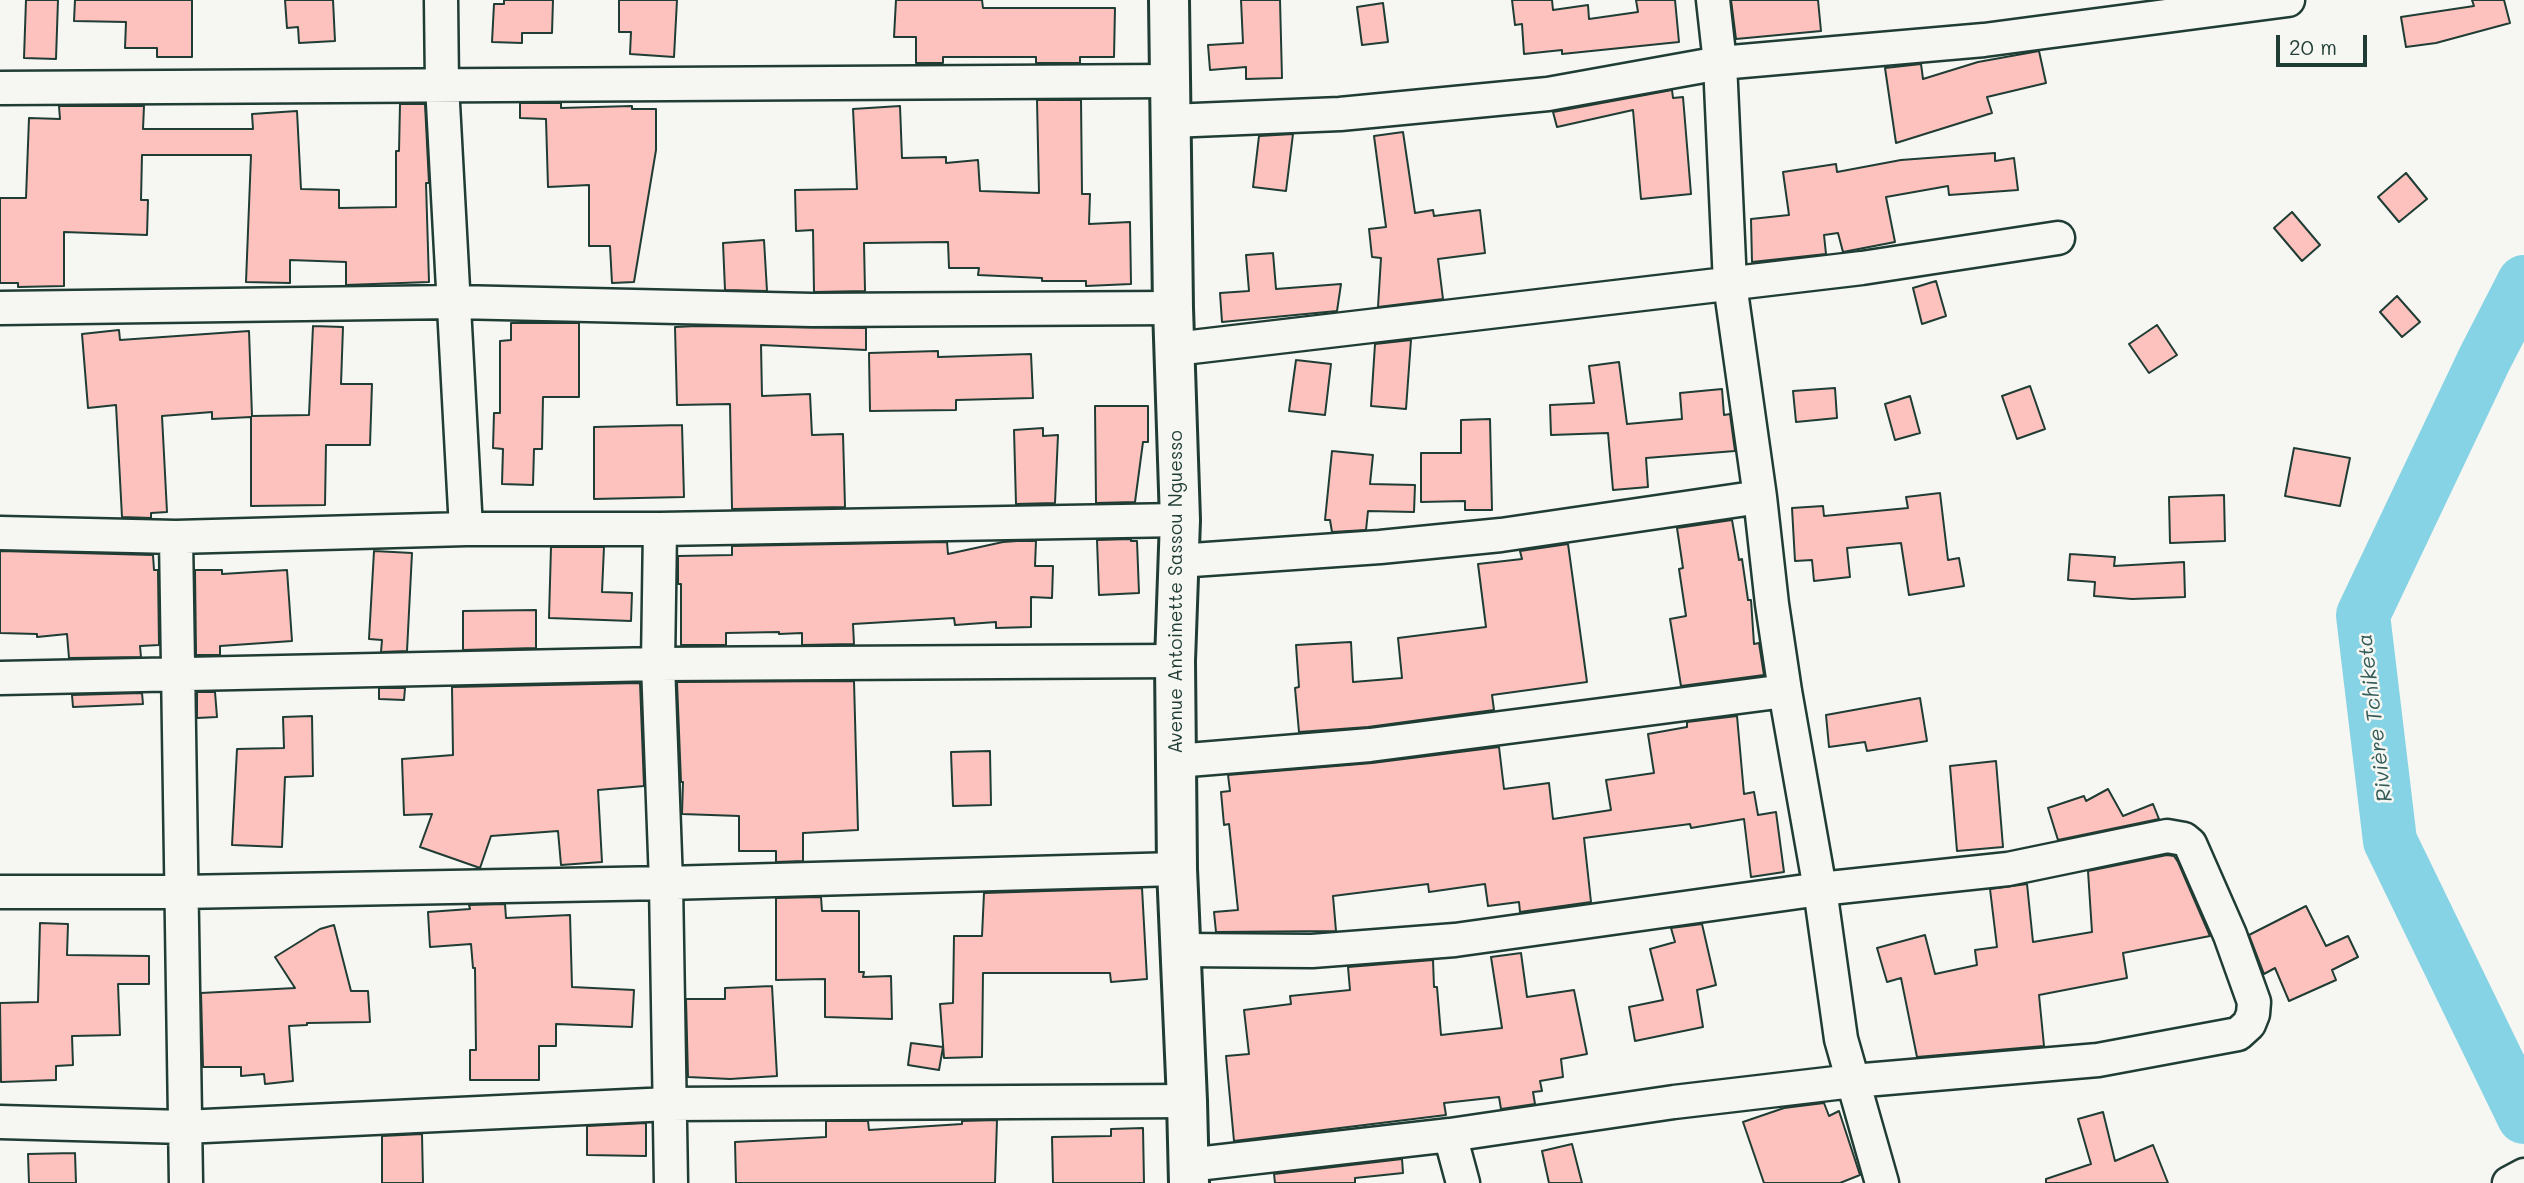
<!DOCTYPE html>
<meta charset="utf-8">
<style>
body{margin:0}
#map{position:relative;width:2524px;height:1183px;overflow:hidden;background:#f6f6f2;font-family:Mali,sans-serif}
canvas{display:block}
.scale{position:absolute;left:2276px;top:35px;width:91px;height:32px;box-sizing:border-box;border:4px solid #1f3d34;border-top:0;padding-left:9px;font-size:21px;line-height:24px;white-space:nowrap;color:#1f3d34;-webkit-text-stroke:5px #f6f6f2;paint-order:stroke}
</style>
<div id="map">
<canvas width="2524" height="1183"></canvas>
<div class="scale">20 m</div>
</div>
<script>
const ctx = document.querySelector('canvas').getContext('2d');
ctx.lineJoin = 'round';
const shape = rows => new Path2D(rows.map(r => 'M' + r).join(''));
function trace(path, color, width, dash) { ctx.strokeStyle = color; ctx.lineWidth = width; ctx.lineCap = dash ? 'butt' : 'round'; ctx.setLineDash(dash || []); ctx.stroke(path); }
function fillPath(path, color) { ctx.fillStyle = color; ctx.fill(path, 'evenodd'); }
function drawText(font, color, halo, rows, align = 'center') {
  ctx.font = font + ' Mali,sans-serif'; ctx.lineWidth = 5; ctx.setLineDash([]); ctx.textBaseline = 'middle'; ctx.strokeStyle = halo; ctx.fillStyle = color; for (const [text, x, y, turn = 0] of rows) {
    ctx.save(); ctx.translate(x, y); ctx.rotate((+turn || 0) * Math.PI / 180); ctx.textAlign = isNaN(turn) ? turn : align; if (halo) ctx.strokeText(text, 0, 0); ctx.fillText(text, 0, 0); ctx.restore();
  }
}
trace(shape([
 [2524,282,2484,360,2363,615,2390,841,2524,1117]
]), '#85d3e4', 54);
const building = shape([
 [26,0,58,0,56,59,24,58,26,0],
 [75,0,192,0,192,57,157,57,157,48,125,48,126,22,74,21,75,0],
 [285,0,333,0,335,41,299,43,298,27,287,28,285,0],
 [504,0,553,0,552,33,522,33,522,43,492,42,494,4,504,4,504,0],
 [619,0,677,0,674,57,630,54,631,32,619,32,619,0],
 [896,0,982,0,983,8,1115,8,1114,57,1080,57,1080,63,1036,63,1036,57,943,57,943,63,916,63,916,37,894,37,896,0],
 [1241,0,1280,0,1282,78,1246,79,1246,67,1210,70,1208,45,1243,43,1241,0],
 [1512,0,1552,0,1553,10,1588,5,1589,19,1638,12,1636,0,1675,0,1679,42,1562,54,1562,50,1524,54,1522,24,1515,25,1512,0],
 [1731,0,1818,0,1821,31,1736,39,1731,0],
 [2472,0,2504,0,2510,23,2436,43,2406,47,2401,17,2474,6,2472,0],
 [1383,3,1388,42,1362,45,1357,7,1383,3],
 [2039,51,2046,83,1987,97,1992,113,1896,143,1885,68,1921,64,1923,79,1978,62,2039,51],
 [1672,90,1673,98,1683,97,1691,194,1641,199,1633,110,1557,127,1553,112,1672,90],
 [1037,100,1081,100,1082,194,1090,194,1089,224,1130,222,1131,284,1086,286,1086,281,1042,281,1042,278,978,275,979,268,949,268,948,242,864,243,865,291,814,292,813,230,796,231,795,190,857,189,853,109,900,106,902,158,946,157,946,163,978,160,980,191,1039,193,1037,100],
 [520,103,561,103,561,108,632,106,632,109,656,109,656,150,634,282,612,283,610,246,589,246,589,185,548,187,546,119,520,118,520,103],
 [400,104,425,104,429,183,426,183,429,282,346,285,346,262,290,260,290,283,246,282,251,155,142,155,141,200,148,200,147,235,64,232,64,286,18,287,18,283,0,283,0,198,26,198,29,118,60,119,59,106,144,106,143,129,253,129,252,114,297,111,301,189,339,190,339,208,396,207,396,151,399,151,400,104],
 [1403,132,1415,213,1433,210,1434,216,1480,210,1485,253,1438,259,1443,299,1378,307,1381,258,1372,257,1369,229,1386,227,1374,136,1403,132],
 [1293,134,1286,191,1253,187,1259,136,1293,134],
 [1995,153,1995,161,2014,158,2018,190,1949,195,1948,186,1886,197,1895,242,1843,252,1838,233,1824,235,1826,254,1752,262,1751,219,1789,215,1783,172,1836,164,1837,172,1901,160,1995,153],
 [2406,173,2427,199,2399,222,2378,197,2406,173],
 [2292,212,2320,245,2302,261,2274,228,2292,212],
 [764,240,767,291,725,290,723,243,764,240],
 [1273,253,1276,289,1341,284,1337,311,1222,322,1220,293,1249,291,1246,255,1273,253],
 [1936,281,1946,316,1922,324,1913,288,1936,281],
 [2397,296,2420,322,2402,337,2380,312,2397,296],
 [511,323,579,323,579,397,543,397,542,449,534,449,533,485,502,484,503,449,493,448,494,413,500,413,500,341,511,340,511,323],
 [2157,325,2177,355,2149,373,2129,344,2157,325],
 [313,326,343,327,341,384,372,384,370,445,326,445,325,505,251,506,251,417,212,419,212,412,162,416,167,512,151,513,151,518,122,517,116,405,88,408,82,334,119,330,120,340,249,331,252,416,309,415,313,326],
 [697,326,866,328,866,350,761,345,762,396,810,394,812,435,843,434,845,507,732,509,730,404,677,405,675,327,697,326],
 [1411,340,1406,409,1371,406,1375,344,1411,340],
 [938,351,938,357,1031,354,1033,398,956,400,956,410,870,411,869,353,938,351],
 [1296,360,1331,364,1325,415,1289,411,1296,360],
 [1619,362,1627,424,1682,419,1680,393,1722,389,1724,415,1730,414,1735,451,1646,458,1648,487,1613,490,1608,433,1551,435,1550,405,1594,403,1589,366,1619,362],
 [2030,386,2045,429,2017,439,2002,396,2030,386],
 [1835,388,1837,418,1796,422,1793,391,1835,388],
 [1910,396,1920,433,1895,440,1885,404,1910,396],
 [1095,406,1148,406,1148,442,1143,442,1135,502,1096,503,1095,406],
 [1490,419,1492,510,1465,510,1465,501,1421,502,1421,453,1461,453,1461,420,1490,419],
 [682,425,684,497,594,499,594,427,682,425],
 [1043,428,1043,436,1058,435,1055,503,1016,504,1014,430,1043,428],
 [2294,448,2350,458,2340,506,2285,496,2294,448],
 [1332,451,1373,455,1370,484,1415,485,1414,512,1368,511,1366,530,1332,532,1330,520,1325,520,1332,451],
 [1940,493,1948,560,1959,558,1964,586,1909,595,1901,543,1847,548,1850,577,1814,581,1812,560,1795,561,1792,508,1823,506,1824,516,1908,508,1906,497,1940,493],
 [2224,495,2225,541,2170,543,2169,497,2224,495],
 [1732,520,1739,560,1742,559,1748,600,1751,600,1754,644,1759,643,1764,675,1681,686,1670,619,1686,616,1679,569,1683,568,1677,528,1732,520],
 [1131,539,1131,541,1137,541,1139,593,1099,595,1097,540,1131,539],
 [1017,541,1036,541,1035,566,1053,566,1052,598,1031,597,1031,627,996,628,996,622,955,625,954,618,853,624,854,644,802,645,802,633,779,634,779,632,726,633,726,645,681,645,681,584,678,584,678,556,732,555,732,546,947,542,948,554,1003,542,1017,541],
 [1568,544,1587,682,1492,695,1494,710,1368,727,1299,732,1295,688,1299,687,1296,645,1351,642,1353,682,1402,678,1398,638,1486,627,1478,564,1522,559,1520,551,1568,544],
 [551,547,604,547,602,592,632,593,631,621,549,618,551,547],
 [0,551,153,555,154,570,158,570,159,645,140,646,141,657,69,658,67,634,37,637,37,634,0,633,0,551],
 [374,551,412,553,407,651,381,652,382,640,369,639,374,551],
 [2070,554,2115,557,2114,566,2184,562,2185,597,2132,599,2094,596,2095,582,2068,580,2070,554],
 [195,570,222,570,222,574,287,570,292,641,220,646,220,655,196,655,195,570],
 [536,610,536,648,463,650,463,611,536,610],
 [854,681,858,830,803,833,803,861,776,862,776,851,739,851,739,816,682,814,683,782,681,782,677,682,854,681],
 [640,683,644,786,598,790,602,862,561,865,558,831,491,836,480,868,420,847,432,814,404,815,402,759,453,755,452,687,640,683],
 [379,688,405,688,404,700,379,699,379,688],
 [197,692,215,692,217,717,197,718,197,692],
 [142,693,143,704,73,707,72,695,142,693],
 [1920,698,1927,741,1867,751,1865,742,1829,747,1826,715,1920,698],
 [312,716,313,776,285,777,282,847,232,845,237,749,284,748,283,717,312,716],
 [1737,716,1744,794,1754,792,1758,815,1776,812,1784,872,1751,877,1744,819,1691,828,1690,824,1584,838,1591,902,1520,912,1519,902,1488,906,1485,884,1429,892,1428,884,1333,896,1336,931,1216,932,1214,912,1238,910,1229,824,1224,825,1221,792,1230,791,1228,775,1372,763,1499,747,1504,789,1549,783,1553,819,1611,810,1606,780,1654,773,1648,734,1687,727,1687,722,1737,716],
 [990,751,991,805,953,806,951,752,990,751],
 [1996,761,2003,847,1957,851,1950,766,1996,761],
 [2108,789,2123,816,2153,804,2159,819,2058,840,2048,808,2084,796,2086,801,2108,789],
 [2167,855,2174,856,2178,862,2210,936,2123,953,2127,978,2039,995,2044,1046,1917,1057,1901,978,1887,982,1877,948,1925,935,1935,974,1977,965,1975,950,1997,947,1990,889,2027,884,2033,942,2092,932,2088,871,2167,855],
 [1142,888,1147,979,1111,982,1110,973,983,973,982,1057,944,1058,940,1004,953,1003,954,936,982,936,984,893,1142,888],
 [821,897,822,911,859,911,859,972,864,972,863,977,891,976,892,1019,825,1017,825,979,776,980,776,898,821,897],
 [505,904,506,918,570,915,572,987,634,990,632,1027,556,1024,556,1046,539,1046,539,1080,470,1080,470,1050,476,1050,475,968,473,968,471,944,430,947,428,912,470,909,469,905,505,904],
 [2306,906,2326,946,2348,936,2358,957,2332,970,2336,980,2289,1001,2275,968,2264,974,2249,935,2306,906],
 [40,923,68,924,67,955,149,956,149,984,118,984,120,1035,72,1036,73,1065,56,1066,56,1080,1,1082,0,1003,38,1002,40,923],
 [1702,924,1716,985,1697,990,1703,1027,1635,1041,1629,1007,1663,1000,1650,949,1675,942,1671,928,1702,924],
 [334,925,351,991,368,991,370,1022,307,1023,307,1025,289,1026,293,1081,265,1084,264,1074,241,1076,241,1067,203,1067,201,993,295,988,275,957,320,929,334,925],
 [1521,953,1527,997,1574,990,1587,1054,1561,1059,1563,1077,1540,1081,1542,1091,1533,1092,1535,1104,1501,1109,1499,1097,1444,1103,1446,1115,1234,1141,1226,1056,1249,1054,1244,1010,1291,1004,1290,996,1350,990,1348,967,1433,960,1434,987,1437,987,1441,1035,1502,1028,1491,957,1521,953],
 [772,986,777,1076,730,1079,688,1077,686,999,725,999,725,988,772,986],
 [911,1043,943,1047,939,1070,908,1065,911,1043],
 [1824,1103,1829,1116,1839,1111,1860,1175,1840,1183,1764,1183,1743,1122,1784,1108,1824,1103],
 [2103,1112,2115,1161,2153,1145,2168,1183,2046,1183,2046,1179,2091,1164,2078,1119,2103,1112],
 [997,1120,995,1183,736,1183,735,1142,826,1137,826,1121,868,1121,869,1130,962,1124,962,1121,997,1120],
 [646,1123,646,1156,587,1155,587,1126,646,1123],
 [1143,1128,1144,1183,1053,1183,1052,1137,1111,1136,1111,1129,1143,1128],
 [422,1134,423,1183,382,1183,382,1136,422,1134],
 [1572,1144,1582,1183,1549,1183,1542,1151,1572,1144],
 [75,1153,76,1183,29,1183,28,1154,75,1153],
 [1402,1159,1403,1173,1355,1178,1355,1183,1275,1183,1274,1174,1402,1159]
]);
fillPath(building, '#fec2be');
trace(building, '#1f3d34', 2);
const street = shape([
 [441,0,442,85,466,529],
 [1713,0,1720,63,1730,284,1760,497,1772,604,1785,691,1820,889,1841,1039,1882,1183],
 [0,88,1169,81],
 [1170,121,1340,114,1548,94,1720,63,1984,40,2288,0],
 [0,308,455,302,812,310,1173,308],
 [1175,349,1862,268,2058,238],
 [660,529,658,664,666,883,671,1183],
 [0,533,176,537,466,529,660,529,1180,520],
 [176,537,186,1183],
 [1178,561,1380,547,1501,535,1760,497],
 [0,678,658,664,1175,661],
 [1176,761,1370,745,1785,691],
 [0,892,180,892,666,883,1177,869],
 [1182,950,1312,951,1455,940,1820,889,2008,869,2167,836,2184,839,2190,844,2230,935,2254,1002,2253,1014,2249,1024,2238,1034,2098,1060,1853,1081,1674,1102,1450,1135,1188,1165],
 [0,1122,184,1127,669,1104,1187,1101],
 [1450,1135,1463,1183],
 [2509,1183,2524,1175]
]);
const secondary = shape([
 [1169,0,1173,308,1180,520,1175,661,1177,869,1187,1101,1189,1183]
]);
trace(street, '#1f3d34', 37);
trace(secondary, '#1f3d34', 44);
trace(street, '#f6f6f2', 32);
trace(secondary, '#f6f6f2', 38);
drawText('19px', '#1f3d34', '#f6f6f2', [
 ["Avenue Antoinette Sassou Nguesso",1176,592,-90]
]);
drawText('italic 21px', '#335b57', '#f6f6f2', [
 ["Rivière Tchiketa",2375,718,-97]
]);
</script>
